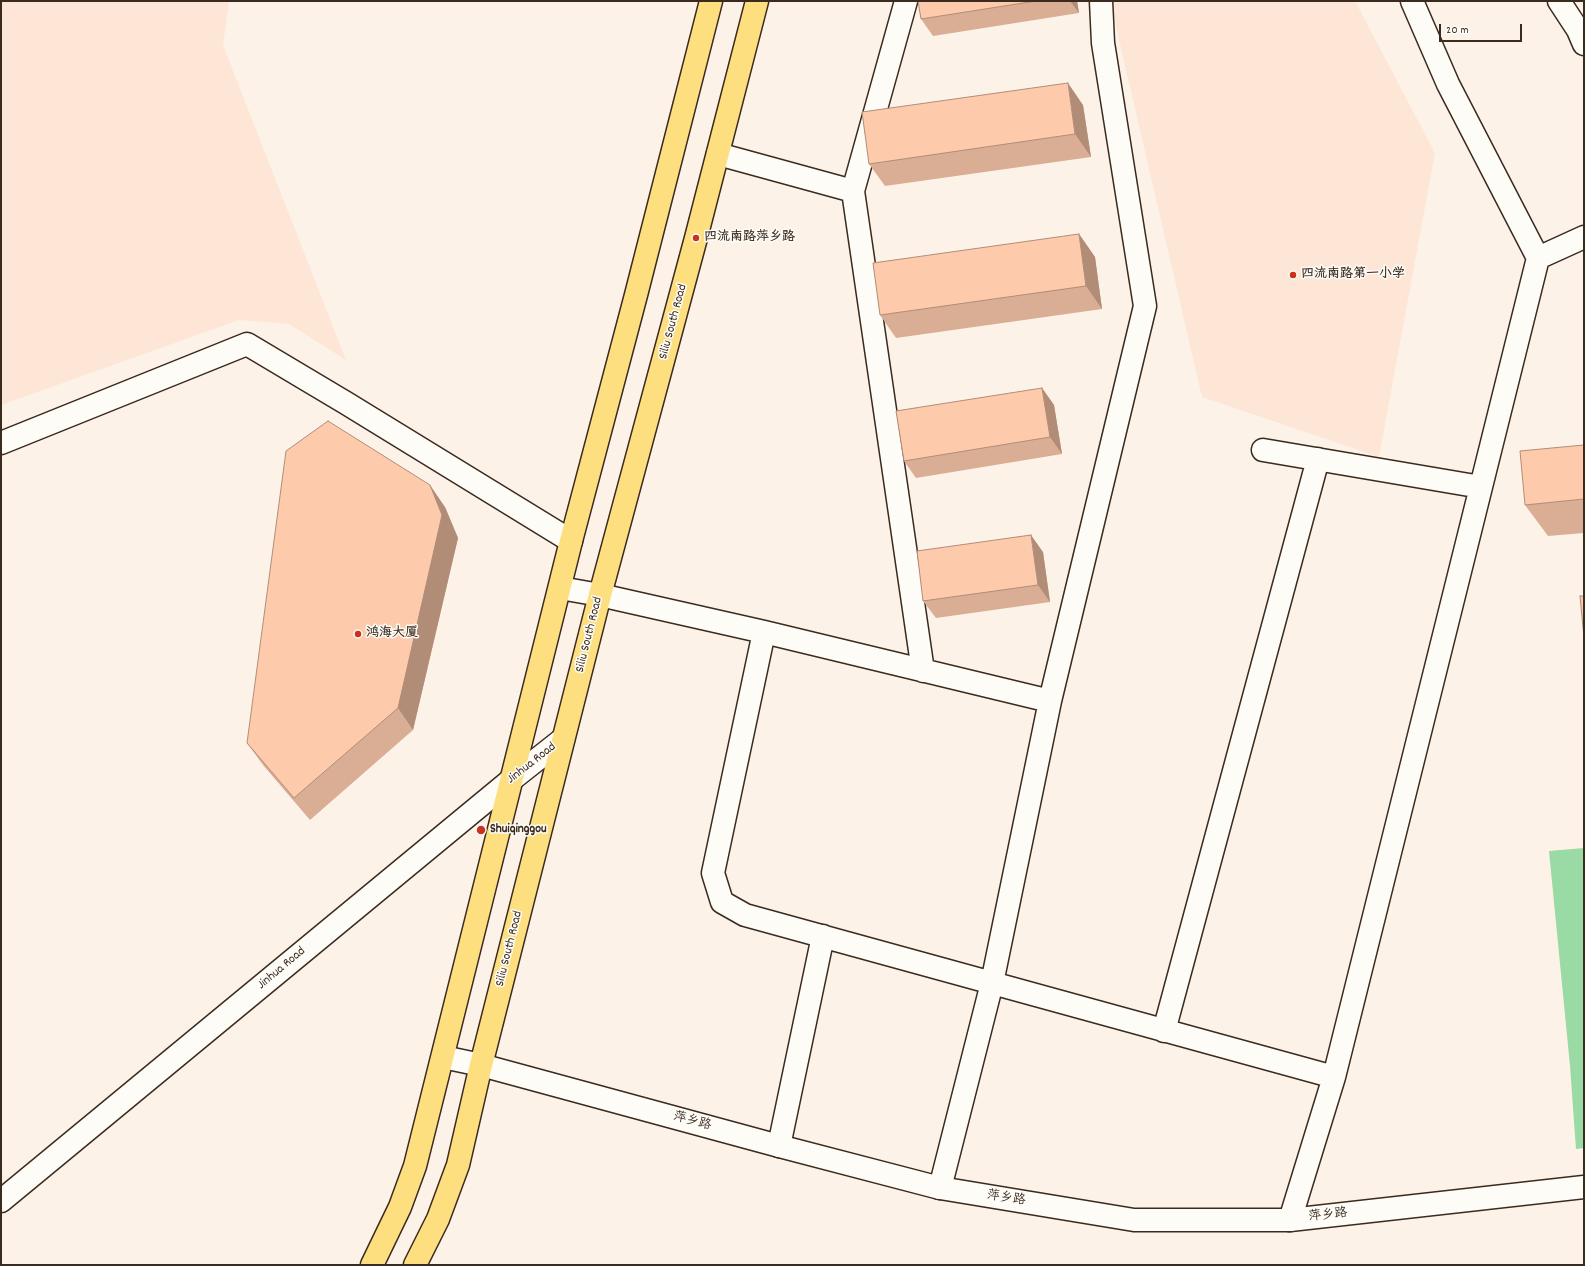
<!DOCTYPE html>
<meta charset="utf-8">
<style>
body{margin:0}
#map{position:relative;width:1585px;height:1266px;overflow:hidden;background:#fdf2e8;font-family:Dekko,sans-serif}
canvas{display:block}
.frame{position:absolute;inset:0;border:2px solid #3b2a1e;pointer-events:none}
.scale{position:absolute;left:1439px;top:24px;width:83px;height:18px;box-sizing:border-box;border:2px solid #3b2a1e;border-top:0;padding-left:5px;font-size:12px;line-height:14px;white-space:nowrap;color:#3b2a1e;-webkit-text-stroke:3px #fdfcf7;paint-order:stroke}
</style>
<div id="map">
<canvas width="1585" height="1266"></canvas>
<div class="frame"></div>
<div class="scale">20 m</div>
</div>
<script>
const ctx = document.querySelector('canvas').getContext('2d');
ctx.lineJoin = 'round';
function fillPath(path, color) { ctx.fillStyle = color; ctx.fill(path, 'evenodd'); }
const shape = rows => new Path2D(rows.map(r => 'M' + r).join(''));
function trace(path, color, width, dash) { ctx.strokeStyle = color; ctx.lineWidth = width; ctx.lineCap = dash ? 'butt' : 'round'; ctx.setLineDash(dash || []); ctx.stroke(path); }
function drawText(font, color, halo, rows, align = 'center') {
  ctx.font = font + ' Dekko,"LXGW WenKai TC",sans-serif'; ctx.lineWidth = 3; ctx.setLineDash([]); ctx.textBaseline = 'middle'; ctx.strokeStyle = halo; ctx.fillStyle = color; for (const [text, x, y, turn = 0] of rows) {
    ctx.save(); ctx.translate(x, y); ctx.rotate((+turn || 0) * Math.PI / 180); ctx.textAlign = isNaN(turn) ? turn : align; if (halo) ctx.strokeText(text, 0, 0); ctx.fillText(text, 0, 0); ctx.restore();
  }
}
fillPath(shape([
 [1,1,229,1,223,45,346,360,289,324,239,320,1,405],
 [1110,1,1355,1,1435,153,1379,457,1202,397]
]), '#fde6d6');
fillPath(shape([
 [1584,848,1584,1148,1576,1149,1570,1066,1549,851]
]), '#9adaa4');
const minor = shape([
 [906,1,853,191,923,671],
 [1412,1,1448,84,1538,258],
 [718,154,853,191],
 [1,443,247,344,346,403,571,541],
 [1263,450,1481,487],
 [560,588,600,595,764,632,1050,701],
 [764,632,713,873,722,902,745,915,1334,1077],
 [1164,1031,1318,459],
 [779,1146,823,936],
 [940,1188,992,983,1050,701,1145,306,1103,43,1101,1],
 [1290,1220,1334,1077,1538,258,1584,237]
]);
const secondary = shape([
 [1559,1,1578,30,1584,44],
 [443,1057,481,1065,779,1146,940,1188,1134,1220,1290,1220,1584,1187],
 [1,1201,511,780,563,739]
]);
const primary = shape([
 [372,1265,400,1207,415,1166,571,541,636,295,711,1],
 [415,1265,438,1219,458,1165,481,1065,600,595,696,238,757,1]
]);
trace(minor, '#3b2a1e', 25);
trace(secondary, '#3b2a1e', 25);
trace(primary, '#3b2a1e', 25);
trace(minor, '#fdfcf7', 22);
trace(secondary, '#fdfcf7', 22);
trace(primary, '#fddf80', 22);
fillPath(shape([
 [918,1,1077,1,1079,13,933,36,921,19],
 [1083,105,1091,157,885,186,869,164],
 [1079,234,1095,257,1102,309,896,338,880,315],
 [1042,388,1054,405,1062,454,916,478,904,461],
 [1584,445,1584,533,1548,536,1525,505],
 [445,507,458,538,413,730,310,820,263,765,247,743],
 [1043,552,1050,602,936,618,923,601]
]), '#daae94');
fillPath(shape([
 [1070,1,1077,1,1079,13],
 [1068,83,1083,105,1091,157,1075,134],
 [1079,234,1095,257,1102,309,1086,286],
 [1042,388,1054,405,1062,454,1050,437],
 [430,485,445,507,458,538,413,730,398,708],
 [1031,535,1043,552,1050,602,1038,585]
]), '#b18d78');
const building = shape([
 [918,1,1036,1,921,19,918,1],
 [1068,83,1075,134,869,164,862,112,1068,83],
 [1079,234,1086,286,880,315,873,263,1079,234],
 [1042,388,1050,437,904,461,896,411,1042,388],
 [328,421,430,485,442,515,398,708,294,798,247,743,286,451,328,421],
 [1584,445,1584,499,1525,505,1520,451,1584,445],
 [1031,535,1038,585,923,601,917,551,1031,535],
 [1580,596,1584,596,1584,638,1580,596]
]);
fillPath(building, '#fdcaac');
trace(building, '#b18d78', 1);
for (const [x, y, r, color] of [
 [696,238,4,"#c8321e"],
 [1293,275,4,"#c8321e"],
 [358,634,4,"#c8321e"],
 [481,830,5,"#c8321e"]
]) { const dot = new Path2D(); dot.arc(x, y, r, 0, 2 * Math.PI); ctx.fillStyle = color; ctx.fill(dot); trace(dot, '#fdfcf7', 1.5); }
drawText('bold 13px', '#3b2a1e', '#fdfcf7', [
 ["四流南路萍乡路",704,238],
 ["四流南路第一小学",1301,275],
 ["鸿海大厦",366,634],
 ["Shuiqinggou",490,830]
], 'left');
drawText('13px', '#3b2a1e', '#fdfcf7', [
 ["Siliu South Road",674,322,-75],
 ["Siliu South Road",590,635,-76],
 ["Jinhua Road",532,764,-38],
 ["Siliu South Road",510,949,-76],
 ["Jinhua Road",282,969,-40],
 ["萍乡路",692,1122,15],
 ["萍乡路",1006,1199,9],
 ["萍乡路",1328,1216,-6]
]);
</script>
